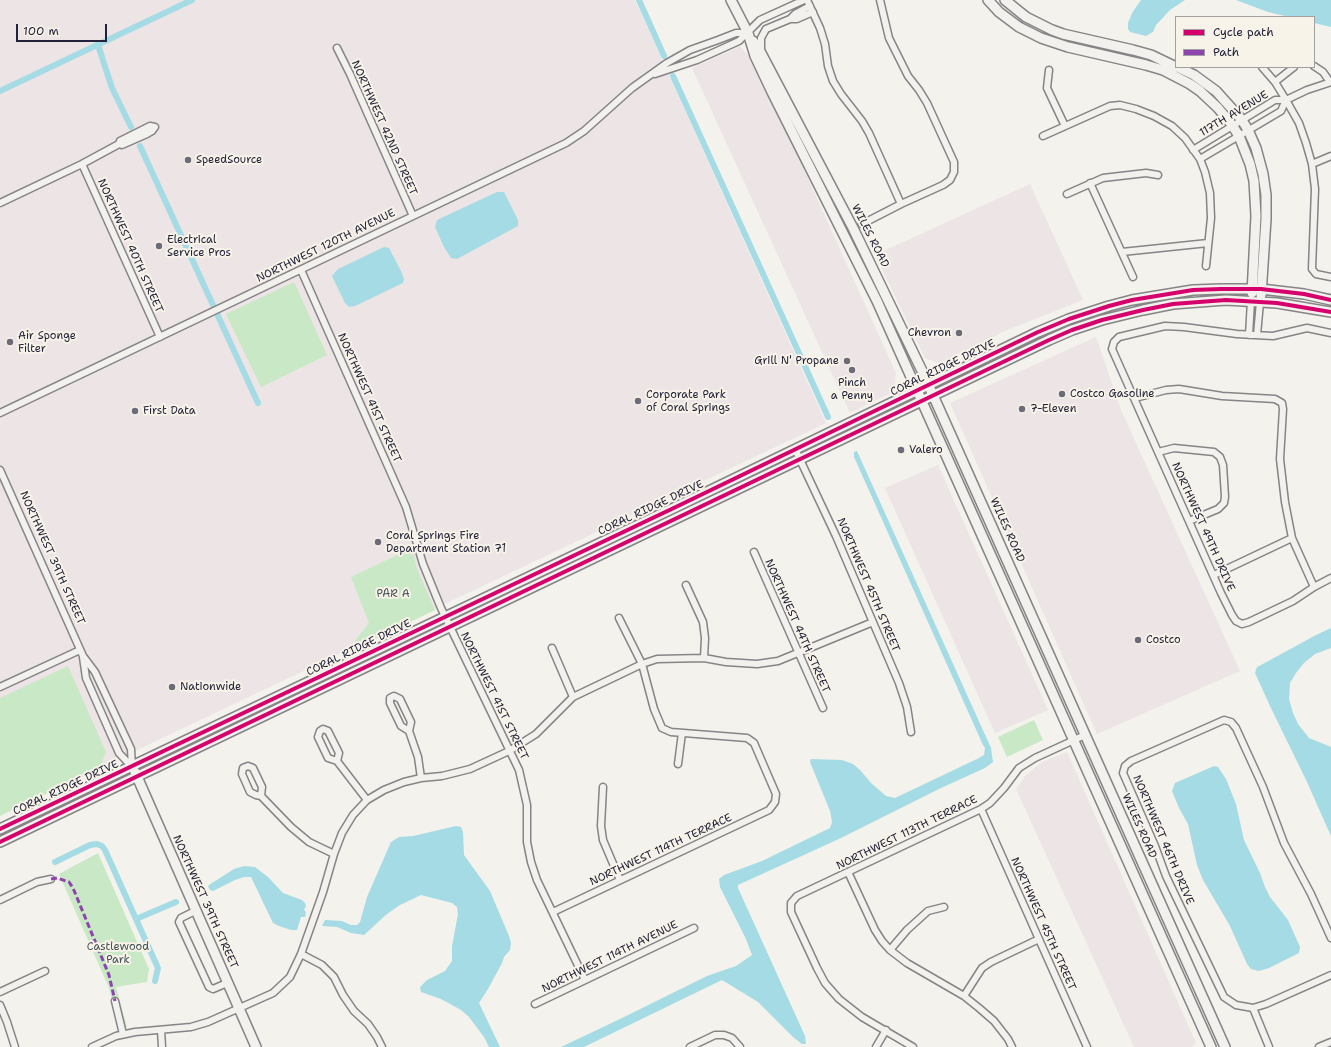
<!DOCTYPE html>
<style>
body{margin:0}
#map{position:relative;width:1331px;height:1047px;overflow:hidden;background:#f4f2ec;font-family:"Shantell Sans",sans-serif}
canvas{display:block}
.legend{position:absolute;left:1175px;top:16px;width:140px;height:52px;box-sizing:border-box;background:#f7f3e8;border:1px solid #a29fa3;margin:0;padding:5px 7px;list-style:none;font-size:12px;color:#22223b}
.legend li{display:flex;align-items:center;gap:8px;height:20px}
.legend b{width:20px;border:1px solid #a29fa3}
.scale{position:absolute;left:16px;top:24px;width:91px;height:18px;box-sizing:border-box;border:2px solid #22223b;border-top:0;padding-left:5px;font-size:12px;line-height:14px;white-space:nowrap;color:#22223b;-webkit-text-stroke:3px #f7f3e8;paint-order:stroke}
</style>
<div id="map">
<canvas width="1331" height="1047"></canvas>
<ul class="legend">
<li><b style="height:5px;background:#d6006c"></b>Cycle path</li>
<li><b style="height:5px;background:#8e44ad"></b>Path</li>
</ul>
<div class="scale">100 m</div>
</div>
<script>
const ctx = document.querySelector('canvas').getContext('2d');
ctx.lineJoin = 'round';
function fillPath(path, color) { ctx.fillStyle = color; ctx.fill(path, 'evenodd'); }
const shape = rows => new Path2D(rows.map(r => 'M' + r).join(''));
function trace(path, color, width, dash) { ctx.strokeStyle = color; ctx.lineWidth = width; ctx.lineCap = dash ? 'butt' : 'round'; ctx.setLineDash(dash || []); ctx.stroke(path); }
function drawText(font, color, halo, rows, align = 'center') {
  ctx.font = font + ' "Shantell Sans",sans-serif'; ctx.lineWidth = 4; ctx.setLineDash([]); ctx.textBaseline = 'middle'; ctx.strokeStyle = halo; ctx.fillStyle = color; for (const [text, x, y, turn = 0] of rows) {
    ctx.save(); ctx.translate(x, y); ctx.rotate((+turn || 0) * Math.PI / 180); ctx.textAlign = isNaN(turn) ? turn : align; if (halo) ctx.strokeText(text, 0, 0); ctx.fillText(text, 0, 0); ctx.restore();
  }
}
fillPath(shape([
 [0,0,635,0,826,423,0,815],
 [740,46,757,66,896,373,895,385,889,394,850,413,692,68],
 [1030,184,1083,300,1005,331,941,364,925,358,875,255],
 [1096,337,1121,410,1240,671,1097,734,950,403],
 [938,465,1048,710,995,733,885,488],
 [1067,752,1196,1043,1192,1047,1134,1047,1016,789,1026,775,1042,762]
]), '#ece4e5');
fillPath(shape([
 [294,282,327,355,261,387,226,314],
 [412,548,417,569,435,610,357,648,355,641,369,623,351,577],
 [68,666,106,752,99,769,0,816,0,698],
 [1034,720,1043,740,1007,757,998,737],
 [98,853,149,969,147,982,116,987,127,1027,119,1029,109,988,59,874]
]), '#c9e8c5');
fillPath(shape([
 [1141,0,1185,0,1170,10,1156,25,1153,32,1146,36,1130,32,1128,29,1128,23,1132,13],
 [1236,0,1331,0,1331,27,1314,23,1314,17,1289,17,1268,12],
 [497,192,504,192,518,220,518,226,457,259,451,258,444,247,435,227,437,220],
 [384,247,389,248,401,271,404,279,403,283,355,306,349,307,345,303,332,276,338,269],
 [857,451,991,748,993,762,985,768,941,788,841,838,738,885,738,888,805,1036,806,1044,802,1044,793,1037,758,1002,722,980,584,1047,561,1047,620,1019,707,976,736,966,752,955,746,939,720,887,719,879,724,875,762,861,830,828,832,822,830,811,810,762,811,759,842,760,853,764,860,770,871,783,886,796,895,798,979,758,984,755,985,748,983,745,854,457,854,452],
 [1331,628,1331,648,1315,654,1304,663,1296,673,1290,683,1289,699,1293,713,1298,724,1309,738,1331,747,1331,836,1307,782,1270,706,1255,673,1257,667,1261,665,1316,635],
 [1214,766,1218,767,1226,779,1236,804,1244,840,1260,873,1265,887,1270,897,1288,920,1300,947,1299,953,1269,968,1259,971,1251,969,1247,964,1230,926,1203,880,1197,865,1188,824,1179,808,1172,791,1175,783],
 [456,826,461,827,463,832,464,855,490,891,509,936,511,943,510,950,504,957,502,963,488,989,479,1003,500,1047,489,1047,484,1037,469,1017,461,1010,441,999,421,992,420,987,427,980,445,971,452,961,452,946,458,914,457,907,452,903,421,895,400,905,387,914,364,935,351,933,337,927,322,926,325,920,342,921,351,925,357,925,360,922,367,897,391,842,399,837,413,836],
 [244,866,255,867,268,877,283,893,302,900,305,903,306,906,304,910,306,912,305,917,301,917,297,930,291,930,279,926,273,923,251,877,244,877,235,880,213,891,210,890,208,886,212,883,234,869]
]), '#a5dbe4');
trace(shape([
 [639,0,664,56],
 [98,45,112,88,131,127],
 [673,76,828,417],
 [0,91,192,0],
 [140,146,258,403],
 [55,862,90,845,97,844,102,846,105,850,158,968,155,981],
 [136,919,176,902]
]), '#a5dbe4', 6);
const street = shape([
 [807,0,820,28,825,44,828,66,833,81,841,94,862,121,869,133,901,204,862,224],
 [880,0,889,38,908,76,919,90,927,103,954,162,954,172,950,180,943,185,901,204],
 [790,19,797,19,813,12],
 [337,48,350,74,413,216],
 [761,51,761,38,766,29,790,19,795,14,810,6],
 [1314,66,1323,72,1330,82],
 [1262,67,1275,82,1286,100,1299,123,1306,143,1312,164,1315,189,1312,269,1316,274,1331,277],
 [1049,70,1047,88,1065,126],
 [655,74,697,60,739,41,760,20,804,0],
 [1275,82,1294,67],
 [1043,136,1110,106,1120,105,1136,109,1154,116,1172,126,1185,138,1200,159,1205,172,1210,193,1211,218,1206,266],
 [1193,150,1275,100,1286,100,1307,90,1331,82],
 [1200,159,1281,111,1286,100],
 [82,164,160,337],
 [1312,164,1331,156],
 [1090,183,1133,277],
 [1067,194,1103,178,1146,173,1158,175],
 [0,203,82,164,119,144,120,141,150,126,155,127,152,131,147,134,122,145,119,144],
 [1122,252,1208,243],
 [301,270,406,507,423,564,441,608,519,770,527,805,527,842,531,862,537,880,585,980],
 [1331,333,1307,328,1273,336,1237,334,1184,327,1165,326,1119,337,1114,342,1112,349,1221,593,1232,615,1236,621,1242,624,1249,622,1293,601,1314,587,1331,578],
 [1249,335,1251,301],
 [1257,335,1260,302],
 [1135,398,1166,390,1179,389,1222,396,1275,399,1282,403,1283,409,1280,459,1285,502,1292,538,1314,587],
 [0,413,566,143,584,131,632,88,667,63,690,50,718,40,736,33,748,33],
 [795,449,836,536,899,683,907,707,911,732],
 [1158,452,1174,448,1214,452,1220,457,1223,465,1225,497,1224,503,1218,509,1189,521],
 [0,470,83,656,95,672,131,749,132,767],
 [754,552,823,708],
 [1214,575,1292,538],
 [686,585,703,622,705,638,704,658],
 [552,648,573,697],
 [83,657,86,678,119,753,132,767],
 [0,687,80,650],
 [409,731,401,726,390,703,390,698,394,696,400,699,411,722,409,731,418,757,421,778],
 [337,761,328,758,318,737,320,731,323,729,328,731,339,753,337,761,367,800],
 [678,764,682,733],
 [603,787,601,826,603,840,620,880],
 [261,796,256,795,250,792,242,774,243,768,248,766,253,768,262,787,261,796,291,827,309,842,334,854],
 [981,809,1087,1047],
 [848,872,875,930,882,941,890,950,907,963,964,996,979,1008,994,1021,1008,1039,1012,1047],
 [0,900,37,882,51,879],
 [195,911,181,918,179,922,209,987,213,989,227,983],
 [553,912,769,810,775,802,776,794,754,743,747,738,671,732,662,728,654,709,642,664,619,618],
 [1331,938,1311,894,1284,843,1263,787,1236,728,1231,722,1224,720,1131,761,1125,766,1123,773,1155,846,1166,876,1224,997,1236,1005,1253,1008,1266,1004,1331,975],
 [890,950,907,930,928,911,944,907],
 [301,954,322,965,334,977,343,995,354,1011,368,1024,377,1037,382,1047],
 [0,992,45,971],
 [964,996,982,968,991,962,1039,939],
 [115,1001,123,1034],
 [535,1004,694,928],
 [0,1005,7,1022,15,1047],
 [1253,1008,1269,1047],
 [161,1030,162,1047],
 [92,1047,116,1036,135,1032,191,1027,208,1022,273,993,290,977,301,954,323,892,334,854,342,833,353,815,367,800,384,790,404,782,421,778,442,776,470,769,509,751,536,734,573,697,642,664,657,659,704,658,726,662,757,664,778,661,873,622],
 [690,1047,715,1035,724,1035,732,1038,740,1047],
 [876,1047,886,1030],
 [913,1047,862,1017,839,999,825,983,817,968,791,912,791,903,797,896,981,809,990,803,1004,788,1019,768,1035,758,1085,735],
 [1319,1047,1331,1042]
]);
const secondary = shape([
 [731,0,748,33,755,56,772,92,877,301,1211,1047],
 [988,0,999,12,1019,27,1041,38,1068,47,1146,65,1163,70,1190,84,1200,91,1218,108,1232,125,1239,136,1250,164,1254,181,1256,216,1252,293],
 [1005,0,1026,17,1052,30,1063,34,1133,50,1151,55,1176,67],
 [753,41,761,53,853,228,924,375,1225,1047],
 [1177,67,1194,75,1216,91,1242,120,1248,130,1256,148,1263,174,1266,195,1266,219,1261,295],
 [135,772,256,1047],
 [0,829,680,505,1038,332,1069,319,1109,306,1132,300,1193,290,1221,289,1261,289,1304,294,1331,300],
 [0,842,1049,340,1072,330,1102,320,1143,310,1173,304,1199,302,1226,300,1277,303,1331,312]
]);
trace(street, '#858486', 9);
trace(secondary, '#858486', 12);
trace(street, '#f2f1ed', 6);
trace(secondary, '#f2f1ed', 9);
trace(shape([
 [51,879,57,878,69,882,73,888,109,975,115,1001]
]), '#8e44ad', 3, [6, 3]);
trace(shape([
 [0,829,680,505,1038,332,1069,319,1109,306,1132,300,1193,290,1221,289,1261,289,1304,294,1331,300],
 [0,842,1049,340,1072,330,1102,320,1143,310,1173,304,1199,302,1226,300,1277,303,1331,312]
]), '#d6006c', 4);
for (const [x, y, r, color] of [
 [188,160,4,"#6c6b79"],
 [159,246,4,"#6c6b79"],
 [959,333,4,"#6c6b79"],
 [10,342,4,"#6c6b79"],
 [847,361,4,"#6c6b79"],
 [852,370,4,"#6c6b79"],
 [1062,394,4,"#6c6b79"],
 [638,401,4,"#6c6b79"],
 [1022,409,4,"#6c6b79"],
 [135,411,4,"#6c6b79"],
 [901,450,4,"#6c6b79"],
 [378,542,4,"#6c6b79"],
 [1138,640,4,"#6c6b79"],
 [172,687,4,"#6c6b79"]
]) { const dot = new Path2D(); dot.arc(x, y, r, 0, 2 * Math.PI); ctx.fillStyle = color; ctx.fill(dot); trace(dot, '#f7f3e8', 1.5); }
drawText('11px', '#22223b', '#f7f3e8', [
 ["117TH AVENUE",1234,114,-31],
 ["NORTHWEST 42ND STREET",384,128,66],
 ["WILES ROAD",870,236,63],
 ["NORTHWEST 40TH STREET",130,246,66],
 ["NORTHWEST 120TH AVENUE",326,246,-26],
 ["CORAL RIDGE DRIVE",943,368,-26],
 ["NORTHWEST 41ST STREET",369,398,66],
 ["CORAL RIDGE DRIVE",651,508,-25],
 ["NORTHWEST 49TH DRIVE",1203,527,66],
 ["WILES ROAD",1007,530,66],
 ["NORTHWEST 39TH STREET",52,558,66],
 ["NORTHWEST 45TH STREET",868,585,67],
 ["NORTHWEST 44TH STREET",797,626,66],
 ["CORAL RIDGE DRIVE",359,648,-26],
 ["NORTHWEST 41ST STREET",494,696,64],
 ["CORAL RIDGE DRIVE",66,788,-25],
 ["WILES ROAD",1139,826,66],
 ["NORTHWEST 113TH TERRACE",907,833,-26],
 ["NORTHWEST 46TH DRIVE",1163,840,67],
 ["NORTHWEST 114TH TERRACE",661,850,-25],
 ["NORTHWEST 39TH STREET",205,902,66],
 ["NORTHWEST 45TH STREET",1043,924,66],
 ["NORTHWEST 114TH AVENUE",610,957,-26]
]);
drawText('11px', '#22223b', '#f7f3e8', [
 ["SpeedSource",196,160],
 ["Electrical",167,240],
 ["Service Pros",167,253],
 ["Chevron",951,333,"right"],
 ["Air Sponge",18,336],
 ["Filter",18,349],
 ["Grill N' Propane",839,361,"right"],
 ["Pinch",852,383,"center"],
 ["a Penny",852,396,"center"],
 ["Costco Gasoline",1070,394],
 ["Corporate Park",646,395],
 ["of Coral Springs",646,408],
 ["7-Eleven",1030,409],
 ["First Data",143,411],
 ["Valero",909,450],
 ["Coral Springs Fire",386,536],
 ["Department Station 71",386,549],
 ["Costco",1146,640],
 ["Nationwide",180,687]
], 'left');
drawText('11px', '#435156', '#f7f3e8', [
 ["PAR A",393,594],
 ["Castlewood",118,947],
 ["Park",118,960]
]);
</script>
